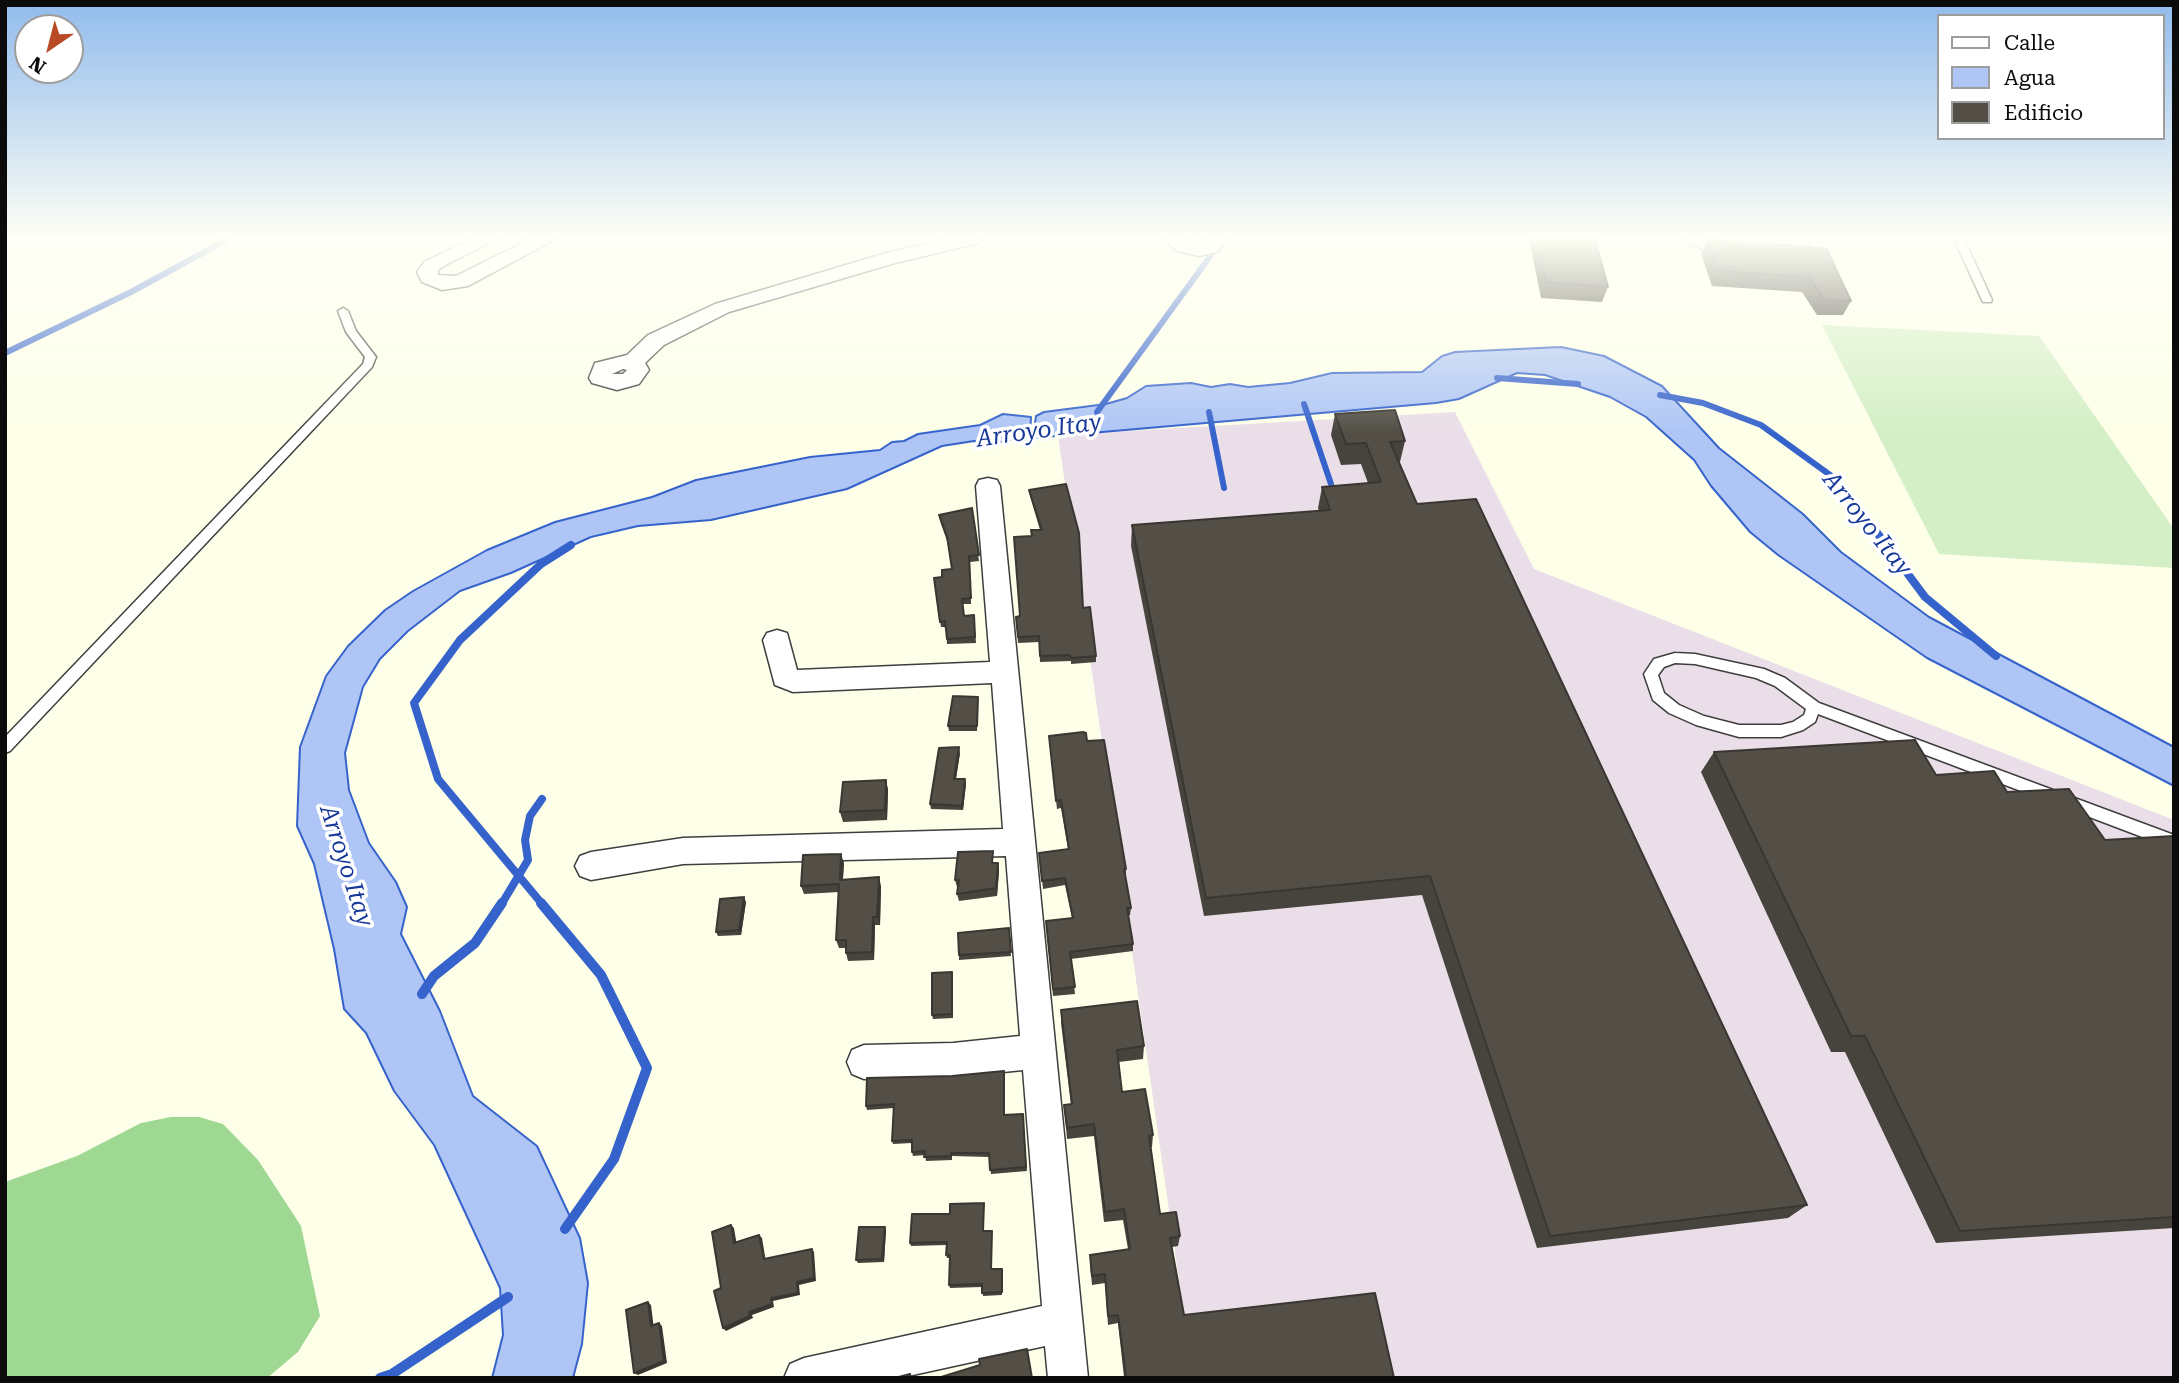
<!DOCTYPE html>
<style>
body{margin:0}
#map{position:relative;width:2179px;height:1383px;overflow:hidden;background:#fdffe9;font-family:"Roboto Serif",serif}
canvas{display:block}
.frame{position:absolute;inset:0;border:7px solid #0b0b0b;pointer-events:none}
.legend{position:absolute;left:1937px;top:14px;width:228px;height:126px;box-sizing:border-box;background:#fff;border:2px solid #9d9d9d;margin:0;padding:9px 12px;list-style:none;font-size:21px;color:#0b0b0b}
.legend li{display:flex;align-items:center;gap:14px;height:35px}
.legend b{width:35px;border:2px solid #9d9d9d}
.north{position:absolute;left:14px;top:14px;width:70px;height:70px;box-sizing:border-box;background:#fff;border:2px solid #9d9d9d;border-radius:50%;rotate:215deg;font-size:19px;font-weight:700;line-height:28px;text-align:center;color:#0b0b0b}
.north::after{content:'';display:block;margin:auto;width:24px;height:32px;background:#b84a25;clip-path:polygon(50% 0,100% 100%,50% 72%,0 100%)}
</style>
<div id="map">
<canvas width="2179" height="1383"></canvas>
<div class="frame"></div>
<ul class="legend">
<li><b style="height:9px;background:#fff"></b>Calle</li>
<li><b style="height:19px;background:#aec5f5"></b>Agua</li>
<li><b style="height:19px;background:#534f47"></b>Edificio</li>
</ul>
<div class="north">N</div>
</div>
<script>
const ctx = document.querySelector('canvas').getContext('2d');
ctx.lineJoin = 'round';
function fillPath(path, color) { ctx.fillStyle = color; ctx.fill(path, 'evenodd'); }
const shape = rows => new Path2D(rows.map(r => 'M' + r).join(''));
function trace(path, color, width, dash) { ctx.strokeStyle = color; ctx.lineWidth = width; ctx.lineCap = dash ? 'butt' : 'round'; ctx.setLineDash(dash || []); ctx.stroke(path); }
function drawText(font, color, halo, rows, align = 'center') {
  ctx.font = font + ' "Roboto Serif",serif'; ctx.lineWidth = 7; ctx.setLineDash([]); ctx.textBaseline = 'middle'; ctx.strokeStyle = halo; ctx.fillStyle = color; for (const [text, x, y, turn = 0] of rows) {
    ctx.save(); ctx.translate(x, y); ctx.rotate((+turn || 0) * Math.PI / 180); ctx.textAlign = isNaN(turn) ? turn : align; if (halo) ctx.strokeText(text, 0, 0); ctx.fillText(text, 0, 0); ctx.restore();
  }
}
fillPath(shape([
 [1455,412,1534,569,2174,820,2174,1378,1193,1378,1058,435]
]), '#eadee8');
fillPath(shape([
 [171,1117,199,1117,223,1124,258,1160,301,1226,320,1316,298,1352,267,1378,5,1378,5,1182,77,1156,141,1123]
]), '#9ed893');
fillPath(shape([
 [1822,325,2039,336,2174,529,2174,568,1939,554]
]), '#d4efc5');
const water = shape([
 [1561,347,1604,356,1662,386,1719,448,1803,514,1841,552,1929,617,2174,747,2174,786,1927,658,1778,555,1750,532,1711,486,1694,460,1646,417,1610,397,1545,375,1517,373,1459,399,1436,403,1033,438,1036,416,1044,412,1106,404,1127,398,1146,386,1191,383,1211,387,1230,384,1248,387,1290,383,1332,373,1422,372,1442,356,1455,352,1561,347],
 [1003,414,1031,417,1030,436,991,444,974,441,942,446,847,489,711,520,638,526,591,537,511,573,460,591,408,631,380,659,363,687,345,753,349,790,369,843,396,882,407,907,401,934,440,1011,473,1096,537,1146,580,1238,588,1283,582,1344,573,1378,492,1378,503,1335,500,1288,434,1145,394,1091,366,1033,344,1009,334,949,314,864,297,826,300,747,326,676,348,646,385,610,413,591,487,550,555,522,652,497,696,480,810,457,880,450,892,442,904,441,918,434,980,425,1003,414]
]);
fillPath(water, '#aec5f5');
trace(water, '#3663cb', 2);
trace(shape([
 [5,353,131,292,228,239],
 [1497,378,1578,384],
 [1660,395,1703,403,1761,425,1837,480,1876,532],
 [1304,404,1331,484],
 [1097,412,1219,244],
 [1209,412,1224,488]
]), '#3663cb', 6);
trace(shape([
 [1875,530,1925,597,1996,656],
 [501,905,528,860,525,840,530,816,542,799],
 [543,905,438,779,414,703,460,640,541,564,571,545]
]), '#3663cb', 8);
trace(shape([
 [541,903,601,975,647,1068,614,1159,565,1229],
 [422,994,434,976,475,943,502,903],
 [380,1378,392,1374,508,1297]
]), '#3663cb', 10);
const service = shape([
 [1954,239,1964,239,1992,300,1991,302,1983,302,1982,300,1954,239],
 [343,308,348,311,356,331,376,357,372,367,10,751,5,753,5,737,363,364,365,357,346,332,338,311,343,308],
 [1675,653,1695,654,1764,669,1785,678,1819,703,2174,835,2174,849,1818,714,1815,722,1803,730,1781,737,1739,737,1696,725,1669,713,1653,700,1644,674,1654,659,1675,653],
 [1675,663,1695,664,1756,678,1775,686,1806,709,1804,715,1793,722,1781,725,1739,725,1704,716,1679,705,1664,693,1658,675,1664,667,1675,663]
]);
const minor = shape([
 [471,239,498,239,449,263,438,270,438,275,456,276,530,239,556,239,468,286,442,290,422,282,417,272,424,262,471,239],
 [946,239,982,239,979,243,895,263,729,312,664,345,645,363,649,370,639,384,617,390,592,383,589,378,595,363,627,355,648,335,715,304,883,254,946,239],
 [623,369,627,370,623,374,612,374,623,369],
 [1164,239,1186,239,1199,244,1208,239,1229,239,1217,252,1199,256,1177,251,1164,239],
 [1682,239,1808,239,1808,243,1805,247,1784,253,1710,253,1682,239],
 [988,478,997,480,1000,486,1088,1378,1048,1378,1045,1346,899,1378,784,1378,790,1364,804,1358,1042,1306,1023,1070,953,1077,864,1079,852,1074,847,1062,852,1050,864,1045,953,1043,1020,1036,1006,856,683,864,591,880,580,876,575,866,580,856,591,852,683,838,1003,829,992,683,793,692,775,685,763,640,767,633,777,630,787,633,797,670,990,662,976,486,979,480,988,478]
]);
trace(service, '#3e3e3e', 3);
trace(minor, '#3e3e3e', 3);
fillPath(service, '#fff');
fillPath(minor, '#fff');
fillPath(shape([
 [1529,239,1595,239,1608,287,1602,302,1541,298],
 [1707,240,1826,248,1851,301,1843,315,1817,315,1802,292,1712,286,1701,254],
 [1335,414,1405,441,1400,462,1399,463,1417,504,1807,1205,1788,1218,1537,1248,1422,895,1204,916,1131,546,1132,525,1319,511,1318,508,1322,487,1368,483,1361,464,1341,465,1331,435],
 [1029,490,1083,608,1096,656,1096,662,1071,664,1071,661,1040,662,1039,642,1018,643,1016,617,1020,616,1032,536,1040,530,1030,496],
 [972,508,979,561,970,562,971,604,963,604,964,616,974,615,976,643,947,644,946,627,941,627,934,578,942,577,952,569,947,541,940,521,939,515],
 [978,702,977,731,949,731,948,726],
 [1049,736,1087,741,1126,869,1126,877,1125,877,1131,908,1130,915,1128,916,1133,944,1133,951,1071,959,1075,994,1053,996,1046,921,1072,918,1065,885,1043,889,1040,861,1068,849,1061,808,1057,809],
 [1714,752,1936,775,2007,792,2105,840,2174,836,2174,1228,1936,1243,1845,1052,1831,1052,1701,772],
 [960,753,956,779,966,784,963,810,931,809,930,804],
 [886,780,888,790,887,820,843,822,840,812],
 [993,851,993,863,998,863,999,871,997,896,959,901,957,894,958,887,957,887,955,880],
 [844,863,843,880,881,886,880,925,875,925,874,960,848,961,846,953,846,948,839,948,836,940,839,892,804,894,801,886],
 [746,902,741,935,718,936,716,932],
 [1009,928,1011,956,959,960,959,955],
 [953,976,953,1018,933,1019,932,1015],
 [1061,1010,1144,1046,1143,1059,1119,1062,1122,1092,1153,1135,1152,1147,1150,1147,1160,1214,1180,1236,1178,1246,1172,1247,1184,1315,1375,1293,1124,1377,1118,1323,1108,1325,1105,1283,1092,1285,1090,1264,1090,1255,1128,1249,1123,1220,1104,1222,1094,1136,1067,1139,1064,1105,1071,1105,1061,1023],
 [1004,1071,1004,1115,1023,1114,1027,1171,991,1174,989,1157,952,1156,952,1160,926,1161,925,1155,913,1156,912,1152,912,1143,893,1144,892,1141,894,1108,867,1110,866,1106,952,1076],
 [984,1203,984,1231,992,1234,992,1269,1002,1269,1002,1295,983,1296,982,1287,950,1288,949,1285,950,1258,947,1258,946,1255,946,1245,911,1246,910,1243,950,1214],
 [886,1230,884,1262,858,1263,856,1260]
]), '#47443d');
fillPath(shape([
 [959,747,960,753,955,784,954,779],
 [965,779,966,784,963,810,962,806],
 [886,780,888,790,887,820,885,810],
 [841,854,844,863,842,888,840,880],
 [998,863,999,871,997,896,996,888],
 [879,877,881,886,880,925,877,917],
 [744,897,746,902,741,935,739,930],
 [873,917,875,925,874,960,872,952],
 [731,1225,734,1228,737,1246,734,1243],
 [885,1227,886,1230,884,1262,882,1259],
 [759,1235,762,1238,766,1262,764,1259],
 [812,1249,814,1252,816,1281,799,1285,800,1295,773,1301,774,1307,752,1315,753,1318,726,1331,723,1328,797,1282],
 [648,1302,651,1305,654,1329,651,1326],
 [659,1323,662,1326,667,1363,638,1375,634,1373]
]), '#3a3732');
const building = shape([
 [1537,239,1595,239,1608,287,1546,282,1537,239],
 [1707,240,1826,248,1851,301,1825,300,1809,277,1719,271,1707,240],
 [1395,410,1405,441,1390,442,1417,504,1476,499,1807,1205,1550,1236,1430,876,1206,898,1132,525,1330,510,1322,487,1381,482,1366,443,1346,444,1335,414,1395,410],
 [1066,484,1079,533,1083,608,1090,607,1096,656,1071,658,1070,655,1040,656,1039,636,1018,637,1016,617,1020,616,1014,537,1032,536,1031,530,1042,530,1029,490,1066,484],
 [972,508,979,555,969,556,971,598,962,599,964,616,974,615,975,637,947,639,945,621,940,622,934,578,942,577,942,570,952,569,947,536,939,515,972,508],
 [953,696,978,697,977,726,948,726,953,696],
 [1083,732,1086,733,1087,741,1104,740,1126,869,1124,869,1131,908,1127,908,1133,944,1070,952,1075,987,1053,989,1046,921,1073,918,1065,878,1042,881,1039,853,1069,849,1061,800,1056,801,1049,736,1083,732],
 [1915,740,1936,775,1994,771,2007,792,2069,789,2105,840,2174,836,2174,1217,1960,1231,1865,1036,1851,1036,1714,752,1915,740],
 [959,747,954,779,965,779,962,806,930,804,939,748,959,747],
 [886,780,885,810,840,812,843,782,886,780],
 [993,851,992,863,998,863,996,888,957,894,959,880,955,880,958,852,993,851],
 [841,854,840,880,879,877,877,917,873,917,872,952,846,953,846,940,836,940,839,884,801,886,803,855,841,854],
 [744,897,739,930,716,932,720,899,744,897],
 [1009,928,1011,952,959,955,958,933,1009,928],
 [952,972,952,1014,932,1015,932,973,952,972],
 [1137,1001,1144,1046,1117,1050,1122,1092,1145,1089,1153,1135,1149,1136,1160,1214,1176,1212,1180,1236,1170,1238,1184,1315,1375,1293,1394,1378,1122,1378,1126,1377,1118,1315,1108,1316,1105,1274,1092,1276,1090,1255,1130,1249,1124,1209,1105,1212,1094,1124,1067,1128,1064,1105,1072,1104,1061,1010,1137,1001],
 [1004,1071,1004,1115,1023,1114,1026,1167,990,1170,989,1153,951,1153,951,1156,924,1157,925,1151,912,1152,912,1140,892,1141,894,1104,866,1106,867,1078,952,1076,1004,1071],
 [984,1203,983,1231,992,1231,991,1269,1002,1269,1002,1292,982,1293,982,1284,949,1285,950,1255,946,1255,947,1242,910,1243,912,1214,950,1214,950,1204,984,1203],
 [731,1225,734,1243,759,1235,764,1259,812,1249,814,1278,797,1282,798,1293,771,1298,772,1304,749,1312,750,1316,723,1328,714,1291,721,1288,712,1232,731,1225],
 [859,1227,885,1227,882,1259,856,1260,859,1227],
 [648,1302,651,1326,659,1323,664,1361,634,1373,626,1310,648,1302],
 [1027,1349,1032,1378,938,1378,980,1365,979,1359,1027,1349],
 [910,1374,911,1378,895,1378,910,1374]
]);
fillPath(building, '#534f47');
trace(building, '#3a3732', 2);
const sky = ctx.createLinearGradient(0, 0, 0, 433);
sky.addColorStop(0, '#91bbed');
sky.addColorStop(0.55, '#fefff5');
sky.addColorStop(1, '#fefff500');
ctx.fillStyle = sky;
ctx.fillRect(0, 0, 2179, 433);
drawText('italic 24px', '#17399a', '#fff', [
 ["Arroyo Itay",1039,431,-8],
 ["Arroyo Itay",1867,524,51],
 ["Arroyo Itay",346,866,72]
]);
</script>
